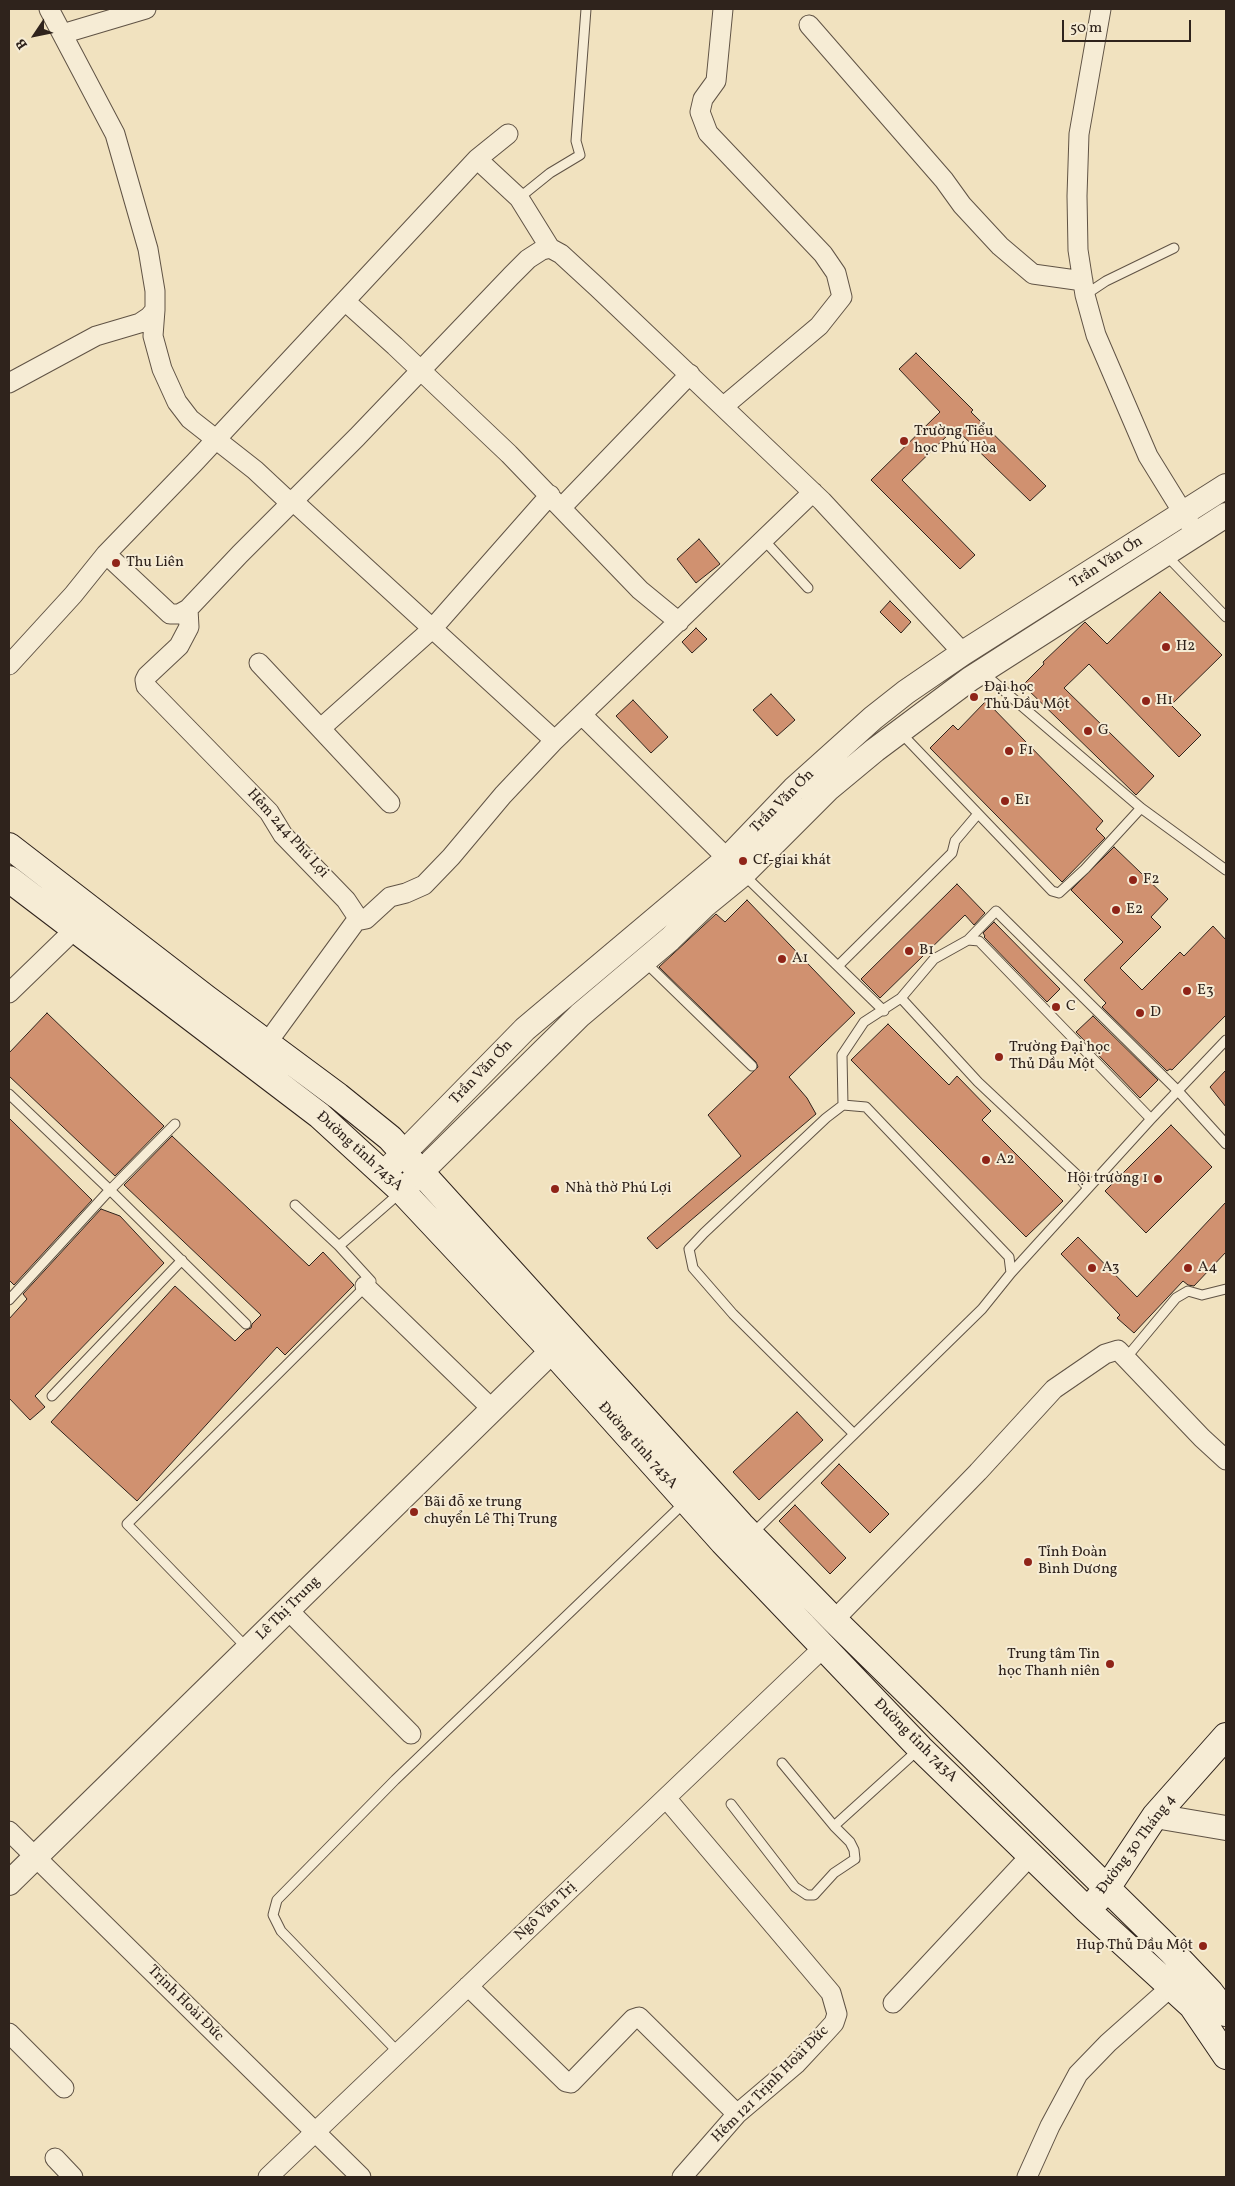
<!DOCTYPE html>
<meta charset="utf-8">
<style>
body{margin:0}
#map{position:relative;width:1235px;height:2186px;overflow:hidden;background:#f1e2bf;font-family:Vollkorn,serif}
canvas{display:block}
.frame{position:absolute;inset:0;border:10px solid #2f231c;pointer-events:none}
.north{position:absolute;left:10px;top:10px;width:50px;height:50px;-webkit-text-stroke:4px #f6ecd5;paint-order:stroke;rotate:236deg;font-size:14px;font-weight:700;line-height:20px;text-align:center;color:#2f231c}
.north::after{content:'';display:block;margin:auto;width:18px;height:22px;background:#2f231c;clip-path:polygon(50% 0,100% 100%,50% 72%,0 100%)}
.scale{position:absolute;left:1062px;top:20px;width:129px;height:22px;box-sizing:border-box;border:2px solid #2f231c;border-top:0;padding-left:6px;font-size:15px;line-height:18px;white-space:nowrap;color:#2f231c;-webkit-text-stroke:4px #f6ecd5;paint-order:stroke}
</style>
<div id="map">
<canvas width="1235" height="2186"></canvas>
<div class="frame"></div>
<div class="north">B</div>
<div class="scale">50 m</div>
</div>
<script>
const ctx = document.querySelector('canvas').getContext('2d');
ctx.lineJoin = 'round';
function fillPath(path, color) { ctx.fillStyle = color; ctx.fill(path, 'evenodd'); }
const shape = rows => new Path2D(rows.map(r => 'M' + r).join(''));
function trace(path, color, width, dash) { ctx.strokeStyle = color; ctx.lineWidth = width; ctx.lineCap = dash ? 'butt' : 'round'; ctx.setLineDash(dash || []); ctx.stroke(path); }
function drawText(font, color, halo, rows, align = 'center') {
  ctx.font = font + ' Vollkorn,serif'; ctx.lineWidth = 4; ctx.setLineDash([]); ctx.textBaseline = 'middle'; ctx.strokeStyle = halo; ctx.fillStyle = color; for (const [text, x, y, turn = 0] of rows) {
    ctx.save(); ctx.translate(x, y); ctx.rotate((+turn || 0) * Math.PI / 180); ctx.textAlign = isNaN(turn) ? turn : align; if (halo) ctx.strokeText(text, 0, 0); ctx.fillText(text, 0, 0); ctx.restore();
  }
}
const building = shape([
 [916,353,973,410,971,412,1046,486,1030,501,955,428,902,480,975,555,960,569,871,480,940,412,899,369,916,353],
 [699,539,720,564,696,583,677,559,699,539],
 [1160,592,1222,655,1171,705,1201,735,1179,757,1089,664,1064,688,1154,776,1136,795,1023,685,1044,664,1043,662,1085,622,1107,644,1160,592],
 [890,601,911,622,901,633,880,612,890,601],
 [696,628,707,639,692,653,682,642,696,628],
 [771,694,795,720,777,736,753,710,771,694],
 [633,700,668,737,651,753,616,716,633,700],
 [986,701,1103,821,1096,829,1105,838,1062,882,930,748,953,725,958,730,986,701],
 [1114,847,1168,899,1151,917,1161,927,1120,968,1142,990,1180,952,1184,956,1213,926,1226,940,1226,1015,1172,1070,1170,1069,1167,1071,1102,1007,1106,1003,1084,980,1123,942,1071,890,1114,847],
 [957,884,985,913,974,925,965,915,880,998,861,979,957,884],
 [747,900,855,1013,789,1077,807,1098,816,1114,657,1249,647,1238,741,1156,708,1115,758,1067,756,1062,659,967,716,914,725,922,747,900],
 [994,922,1060,989,1047,1002,984,937,985,936,983,933,994,922],
 [47,1013,164,1126,115,1176,9,1076,9,1053,47,1013],
 [1093,1016,1158,1080,1140,1098,1076,1032,1093,1016],
 [888,1024,949,1085,957,1076,991,1111,982,1120,1063,1201,1026,1237,851,1060,888,1024],
 [1226,1070,1226,1107,1210,1087,1226,1070],
 [9,1118,92,1200,14,1285,9,1280,9,1118],
 [1171,1125,1212,1167,1146,1233,1105,1191,1171,1125],
 [172,1136,309,1266,323,1252,354,1285,285,1355,277,1347,137,1501,51,1422,175,1286,235,1341,246,1330,251,1328,252,1324,261,1315,124,1185,172,1136],
 [1226,1202,1226,1252,1194,1286,1188,1285,1183,1281,1134,1333,1117,1318,1120,1315,1061,1254,1078,1237,1137,1297,1226,1202],
 [101,1209,120,1216,164,1263,35,1396,45,1407,30,1420,9,1398,9,1319,27,1299,23,1294,101,1209],
 [797,1412,823,1440,759,1500,733,1472,797,1412],
 [839,1464,889,1514,870,1533,821,1483,839,1464],
 [795,1505,846,1558,830,1574,779,1521,795,1505]
]);
fillPath(building, '#d09170');
trace(building, '#2f231c', 1);
const service = shape([
 [519,198,550,173,580,155,576,141,586,9],
 [1085,295,1106,281,1174,248],
 [764,540,808,588],
 [1165,554,1226,617],
 [982,672,1141,808,1226,870],
 [900,732,1052,891,1059,893,1085,869,1141,808],
 [744,875,884,1011],
 [968,940,996,911,1178,1091,1226,1144],
 [644,961,752,1066],
 [838,966,952,853,955,841,977,815],
 [901,998,978,1082,1076,1174,1088,1188],
 [9,1094,110,1190,246,1324],
 [843,1105,842,1055,864,1022,901,998,934,959,968,940,979,941,1151,1119],
 [339,1246,401,1192],
 [9,1300,106,1194,175,1124],
 [1126,1358,1176,1298,1188,1291,1202,1295,1226,1289],
 [52,1396,182,1260],
 [854,1434,733,1314,693,1268,689,1249,704,1233,826,1118,843,1105,866,1107,1009,1257,1011,1273],
 [753,1533,982,1309,1011,1273,1151,1119,1226,1040],
 [248,1649,127,1524,371,1281,339,1246,295,1205],
 [731,1804,795,1887,807,1895,814,1895,834,1873,855,1859,854,1850,850,1842,834,1826,782,1763],
 [834,1826,918,1750],
 [398,2052,281,1931,273,1915,277,1900,395,1780,684,1503]
]);
const minor = shape([
 [723,9,716,81,703,99,700,112,708,133,823,254,836,273,842,297,819,326,724,406],
 [1101,9,1079,134,1077,196,1078,250,1085,295,1096,335,1148,456,1190,524],
 [809,25,944,180,962,205,1000,246,1033,274,1083,281],
 [62,34,146,9],
 [477,159,519,198,550,248],
 [345,301,395,346,509,454,640,590,679,622],
 [155,310,153,336,162,369,177,402,190,419,255,470,285,498,293,501,552,738,553,742],
 [9,383,96,336,140,323,149,317,155,310,155,291,148,249,115,134,49,9],
 [562,507,690,374],
 [106,554,170,614,179,614,188,609,240,554,357,437,511,276,528,259,542,250,550,248,561,254,598,288,822,501,963,653],
 [188,609,189,627,179,646,147,676,145,680,146,686,269,812,283,835,346,900,356,915,356,921,267,1043],
 [259,663,390,803],
 [9,665,73,595,106,554,194,463,477,159,508,134],
 [582,715,737,868],
 [321,728,432,629,550,495],
 [356,921,366,919,390,897,406,893,424,885,451,857,503,795,553,742,813,492],
 [9,993,74,930,82,919],
 [365,1286,492,1409],
 [288,1610,411,1734],
 [834,1620,978,1472,1054,1389,1105,1354,1118,1350,1202,1438,1226,1460],
 [666,1798,831,1993,837,2014,834,2023,824,2034,796,2064,737,2114,682,2177],
 [9,1831,361,2177],
 [468,1986,566,2082,571,2083,633,2019,639,2017,737,2114],
 [893,2003,1031,1855],
 [9,2033,64,2088],
 [55,2158,73,2177],
 [268,2177,824,1647],
 [1027,2177,1050,2126,1078,2074,1108,2043,1171,1987]
]);
const tertiary = shape([
 [383,1174,525,1029,727,859,794,789,873,718,906,692,963,653,1226,486],
 [408,1185,580,1015,670,939,705,905,743,874,828,789,875,750,970,679,1226,515],
 [1155,1816,1226,1828],
 [9,1883,552,1351]
]);
const secondary = shape([
 [9,846,206,998,338,1096,390,1138,741,1525,834,1620,1172,1952,1210,1992,1226,2013],
 [9,879,319,1115,402,1191,552,1351,723,1542,920,1748,1087,1910,1192,2006,1226,2056],
 [1097,1900,1107,1888,1155,1816,1226,1736]
]);
trace(service, '#605345', 11);
trace(minor, '#605345', 21);
trace(tertiary, '#605345', 26);
trace(secondary, '#2f231c', 28);
trace(service, '#f6ecd5', 9);
trace(minor, '#f6ecd5', 19);
trace(tertiary, '#f6ecd5', 24);
trace(secondary, '#f6ecd5', 26);
for (const [x, y, r, color] of [
 [904,441,5,"#8f2418"],
 [116,563,5,"#8f2418"],
 [1166,647,5,"#8f2418"],
 [974,697,5,"#8f2418"],
 [1146,701,5,"#8f2418"],
 [1088,731,5,"#8f2418"],
 [1009,751,5,"#8f2418"],
 [1005,801,5,"#8f2418"],
 [743,861,5,"#8f2418"],
 [1133,880,5,"#8f2418"],
 [1116,910,5,"#8f2418"],
 [909,951,5,"#8f2418"],
 [782,959,5,"#8f2418"],
 [1187,991,5,"#8f2418"],
 [1056,1007,5,"#8f2418"],
 [1140,1013,5,"#8f2418"],
 [999,1057,5,"#8f2418"],
 [986,1160,5,"#8f2418"],
 [1158,1179,5,"#8f2418"],
 [555,1189,5,"#8f2418"],
 [1092,1268,5,"#8f2418"],
 [1188,1268,5,"#8f2418"],
 [414,1512,5,"#8f2418"],
 [1028,1562,5,"#8f2418"],
 [1110,1664,5,"#8f2418"],
 [1203,1946,5,"#8f2418"]
]) { const dot = new Path2D(); dot.arc(x, y, r, 0, 2 * Math.PI); ctx.fillStyle = color; ctx.fill(dot); trace(dot, '#f6ecd5', 2); }
drawText('15px', '#2f231c', '#f6ecd5', [
 ["Trường Tiểu",914,432],
 ["học Phú Hòa",914,449],
 ["Thu Liên",126,563],
 ["H2",1176,647],
 ["Đại học",984,688],
 ["Thủ Dầu Một",984,705],
 ["H1",1156,701],
 ["G",1098,731],
 ["F1",1019,751],
 ["E1",1015,801],
 ["Cf-giai khát",753,861],
 ["F2",1143,880],
 ["E2",1126,910],
 ["B1",919,951],
 ["A1",792,959],
 ["E3",1197,991],
 ["C",1066,1007],
 ["D",1150,1013],
 ["Trường Đại học",1009,1048],
 ["Thủ Dầu Một",1009,1065],
 ["A2",996,1160],
 ["Hội trường 1",1148,1179,"right"],
 ["Nhà thờ Phú Lợi",565,1189],
 ["A3",1102,1268],
 ["A4",1198,1268],
 ["Bãi đỗ xe trung",424,1503],
 ["chuyển Lê Thị Trung",424,1520],
 ["Tỉnh Đoàn",1038,1553],
 ["Bình Dương",1038,1570],
 ["Trung tâm Tin",1100,1655,"right"],
 ["học Thanh niên",1100,1672,"right"],
 ["Hup Thủ Dầu Một",1193,1946,"right"]
], 'left');
drawText('15px', '#2f231c', '#f6ecd5', [
 ["Trần Văn Ơn",1107,563,-33],
 ["Trần Văn Ơn",783,802,-45],
 ["Hẻm 244 Phú Lợi",287,834,48],
 ["Trần Văn Ơn",482,1073,-46],
 ["Đường tỉnh 743A",359,1152,42],
 ["Đường tỉnh 743A",637,1446,48],
 ["Lê Thị Trung",289,1609,-45],
 ["Đường tỉnh 743A",915,1741,45],
 ["Đường 30 Tháng 4",1137,1845,-53],
 ["Ngô Văn Trị",546,1912,-43],
 ["Trịnh Hoài Đức",185,2004,45],
 ["Hẻm 121 Trịnh Hoài Đức",771,2085,-45]
]);
</script>
